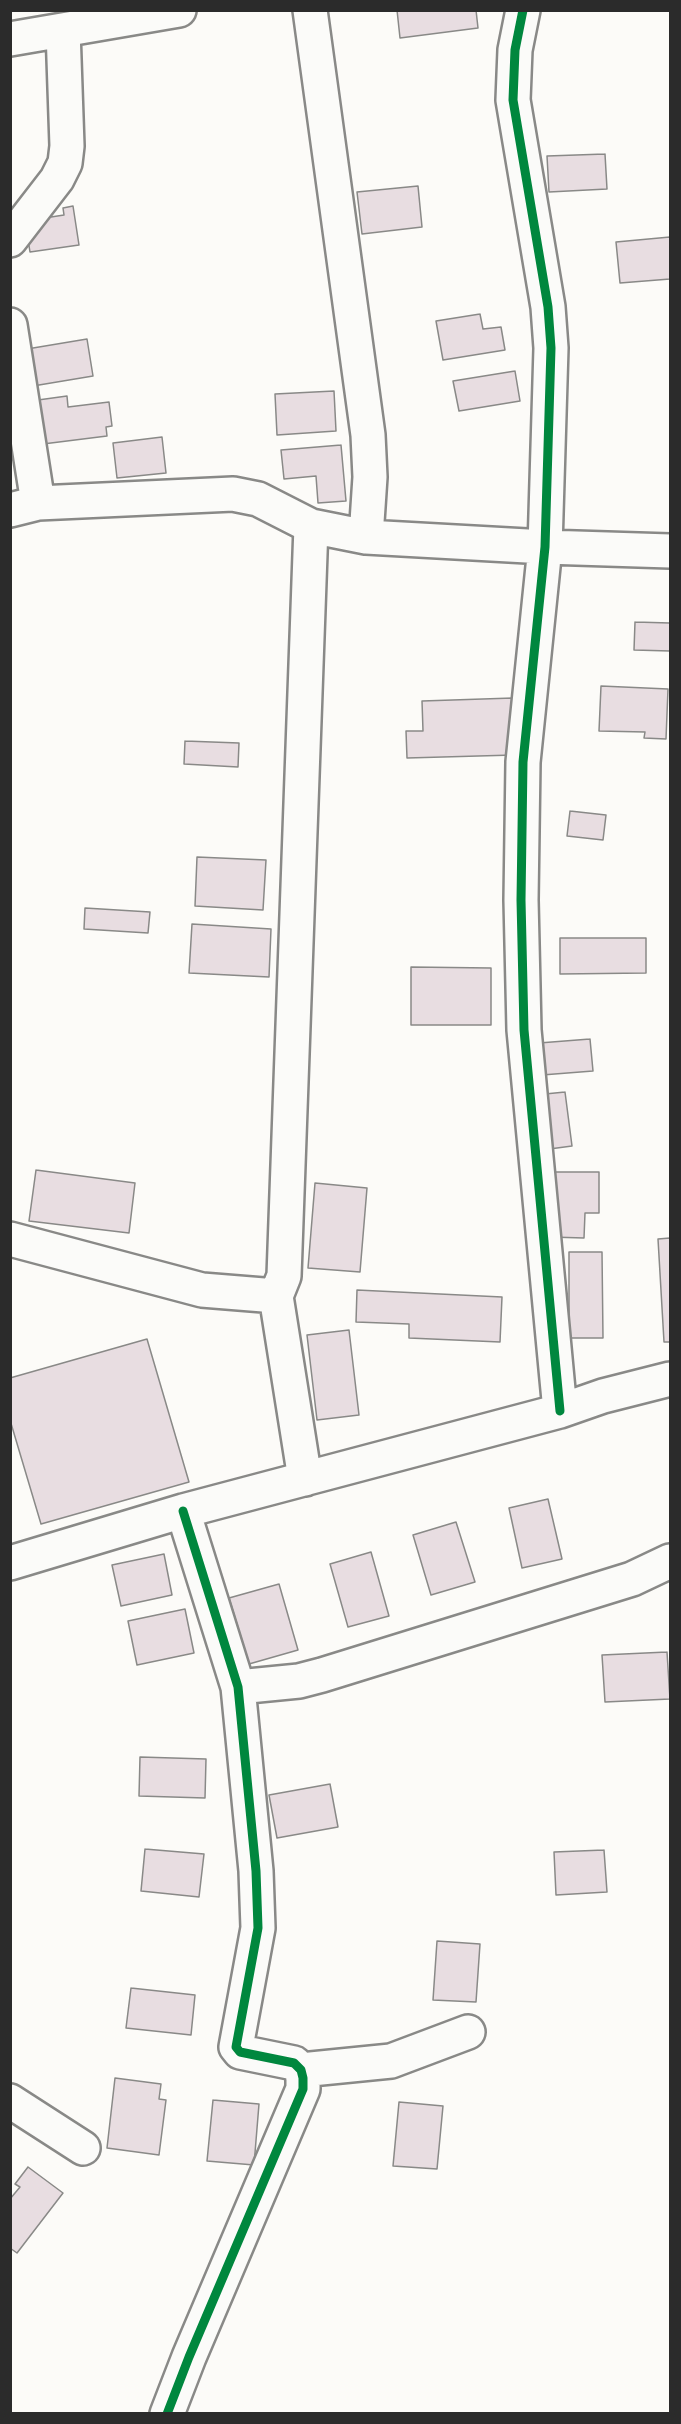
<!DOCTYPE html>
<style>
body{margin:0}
#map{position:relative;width:681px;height:2424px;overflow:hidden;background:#fcfbf8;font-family:"Balsamiq Sans",sans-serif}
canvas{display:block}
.frame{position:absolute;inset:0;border:12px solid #2b2b2b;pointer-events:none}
</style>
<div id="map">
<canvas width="681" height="2424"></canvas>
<div class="frame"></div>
</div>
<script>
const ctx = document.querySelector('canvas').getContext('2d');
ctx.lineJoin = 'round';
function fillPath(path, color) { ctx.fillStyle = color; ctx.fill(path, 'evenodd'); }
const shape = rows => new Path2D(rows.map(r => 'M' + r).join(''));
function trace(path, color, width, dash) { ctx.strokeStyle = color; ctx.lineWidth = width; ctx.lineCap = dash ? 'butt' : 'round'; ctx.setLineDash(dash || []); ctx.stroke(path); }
const building = shape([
 [397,10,476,10,478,28,400,38,397,10],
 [605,154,607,189,549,192,547,156,605,154],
 [418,186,422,227,362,234,357,192,418,186],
 [73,206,79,245,30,252,25,221,64,215,63,208,73,206],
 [670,237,670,279,620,283,616,242,670,237],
 [480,314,483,329,501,327,505,350,443,360,436,321,480,314],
 [87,339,93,376,33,386,27,349,87,339],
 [515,371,520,401,459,411,453,381,515,371],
 [334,391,336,431,277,435,275,394,334,391],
 [67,396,68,407,109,402,112,426,106,427,107,436,43,444,38,400,67,396],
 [162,437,166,473,117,478,113,443,162,437],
 [341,445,346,501,318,503,316,476,284,479,281,450,341,445],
 [635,622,670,623,670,651,634,650,635,622],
 [601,686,668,689,666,739,644,738,645,732,599,731,601,686],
 [513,698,514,755,407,758,406,731,423,731,422,701,513,698],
 [185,741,239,743,238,767,184,764,185,741],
 [570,811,606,815,603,840,567,836,570,811],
 [197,857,266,860,263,910,195,906,197,857],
 [85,908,150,912,148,933,84,929,85,908],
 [192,924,271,929,269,977,189,973,192,924],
 [560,938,646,938,646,973,560,974,560,938],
 [411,967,491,968,491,1025,411,1025,411,967],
 [590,1039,593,1071,542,1075,539,1043,590,1039],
 [565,1092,572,1146,542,1150,535,1095,565,1092],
 [36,1170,135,1183,129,1233,29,1221,36,1170],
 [551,1172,599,1172,599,1213,585,1213,584,1238,550,1237,551,1172],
 [315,1183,367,1188,360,1272,308,1268,315,1183],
 [670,1238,670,1342,664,1342,658,1239,670,1238],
 [569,1252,602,1252,603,1338,569,1338,569,1252],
 [357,1290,502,1297,500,1342,409,1338,409,1324,356,1322,357,1290],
 [349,1330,359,1415,317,1420,307,1335,349,1330],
 [147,1339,189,1482,41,1524,10,1420,10,1378,147,1339],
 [548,1499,562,1559,522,1568,509,1508,548,1499],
 [456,1522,475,1582,431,1595,413,1535,456,1522],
 [371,1552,389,1616,348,1627,330,1564,371,1552],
 [164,1554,172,1595,121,1606,112,1565,164,1554],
 [279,1584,298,1650,249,1664,229,1598,279,1584],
 [185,1609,194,1653,137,1665,128,1621,185,1609],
 [667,1652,670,1699,605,1702,602,1655,667,1652],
 [140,1757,206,1759,205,1798,139,1796,140,1757],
 [330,1784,338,1827,277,1838,269,1795,330,1784],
 [145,1849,204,1854,199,1897,141,1891,145,1849],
 [604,1850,607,1892,556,1895,554,1852,604,1850],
 [437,1941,480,1944,476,2002,433,2000,437,1941],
 [131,1988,195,1995,191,2035,126,2028,131,1988],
 [115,2078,161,2084,159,2099,166,2100,159,2155,107,2148,115,2078],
 [213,2100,259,2104,254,2165,207,2161,213,2100],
 [399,2102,443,2106,437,2169,393,2166,399,2102],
 [28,2167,63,2193,17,2253,10,2248,10,2199,20,2187,15,2184,28,2167]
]);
fillPath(building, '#e8dde1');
trace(building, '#898987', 1.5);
const minor = shape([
 [310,10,368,435,370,477,366,537],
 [523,10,515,50,513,100,548,307,551,348,545,547,523,762,521,900,524,1030,560,1411],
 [10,39,179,10],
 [10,240,57,179,65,163,67,146,63,30],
 [10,325,38,503],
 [10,510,38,503,233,494,258,499,311,526,366,537,545,547,670,551],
 [10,1239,202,1290,276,1296],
 [305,1479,276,1296,284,1276,311,526],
 [10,1563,183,1511,560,1411,603,1396,670,1379],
 [238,1687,299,1681,322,1675,632,1579,670,1561],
 [301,2070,391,2061,468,2032],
 [10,2101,83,2148],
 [167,2414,189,2357,303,2089,303,2078,301,2070,294,2063,240,2052,236,2047,258,1928,256,1871,238,1687,183,1511]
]);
trace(minor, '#898987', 38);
trace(minor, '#fbfbf9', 33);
trace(shape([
 [523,10,515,50,513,100,548,307,551,348,545,547,523,762,521,900,524,1030,560,1411],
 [167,2414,189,2357,303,2089,303,2078,301,2070,294,2063,240,2052,236,2047,258,1928,256,1871,238,1687,183,1511]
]), '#00873e', 9);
</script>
